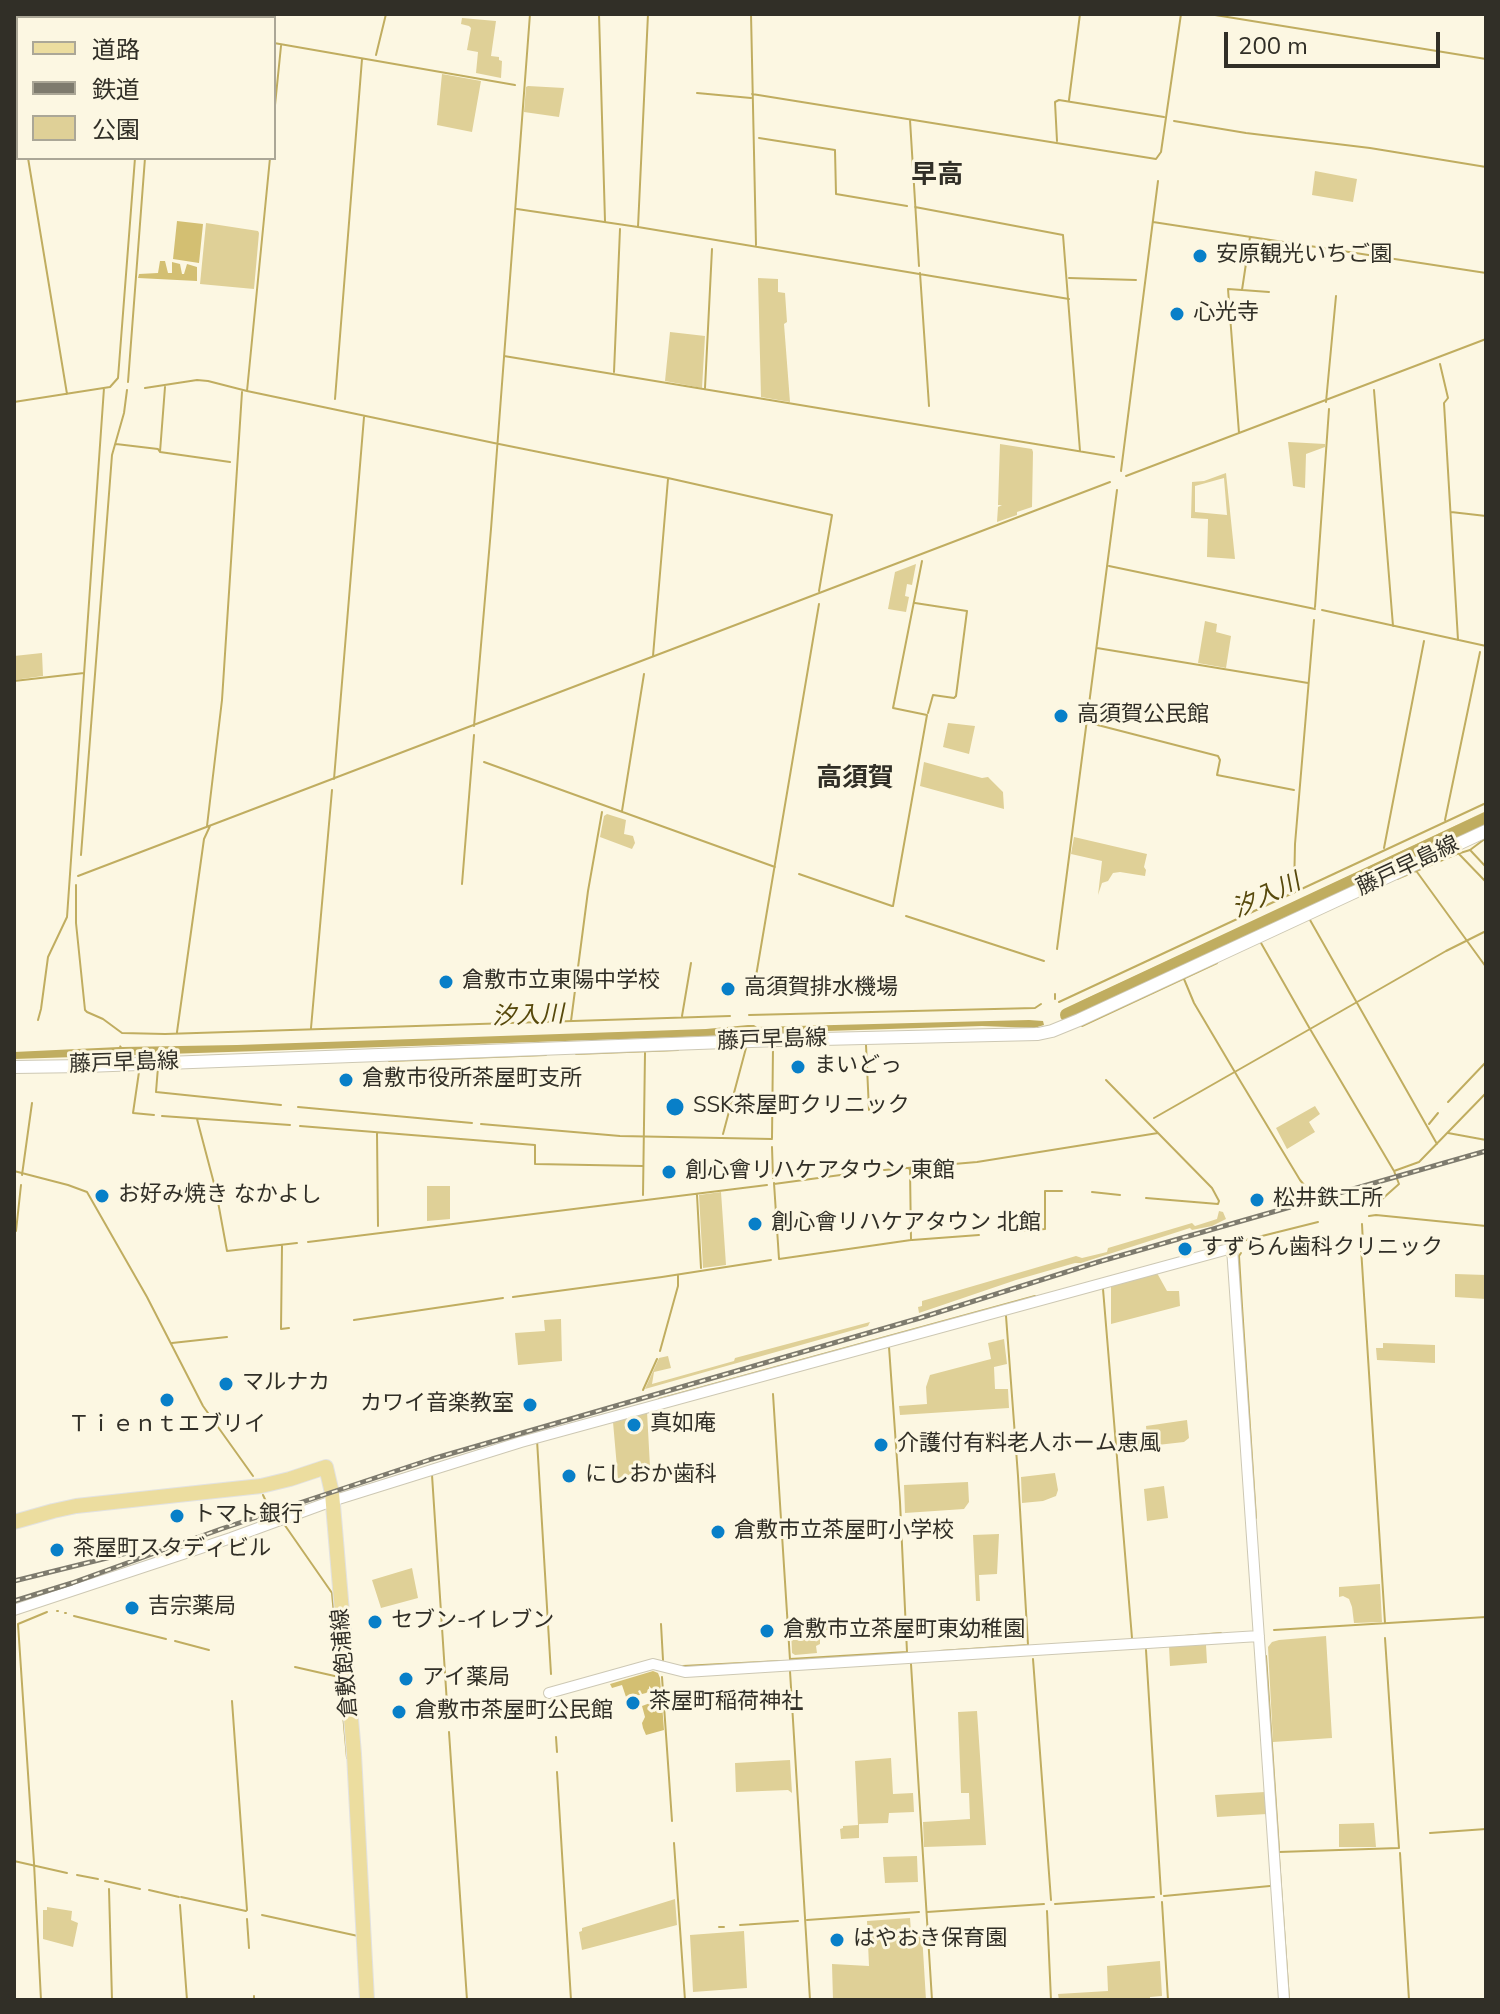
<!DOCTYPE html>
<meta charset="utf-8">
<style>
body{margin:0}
#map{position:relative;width:1500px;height:2014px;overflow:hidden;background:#fcf7e2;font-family:"Nunito Sans","Noto Sans JP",sans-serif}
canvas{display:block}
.frame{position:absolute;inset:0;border:16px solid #312f27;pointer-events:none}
.legend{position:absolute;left:16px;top:16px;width:260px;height:144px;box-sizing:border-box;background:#fcf7e2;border:2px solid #aba797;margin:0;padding:10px 14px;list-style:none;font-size:24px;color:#312f27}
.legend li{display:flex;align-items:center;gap:16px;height:40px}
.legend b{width:40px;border:2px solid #aba797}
.scale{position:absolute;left:1224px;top:32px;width:216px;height:36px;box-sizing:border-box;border:4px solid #312f27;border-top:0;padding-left:10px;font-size:24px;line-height:28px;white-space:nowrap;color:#312f27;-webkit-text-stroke:6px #fcf7e2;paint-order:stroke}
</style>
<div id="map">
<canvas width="1500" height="2014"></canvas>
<div class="frame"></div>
<ul class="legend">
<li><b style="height:10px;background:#ecdd9f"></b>道路</li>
<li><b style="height:10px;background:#7e7b6e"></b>鉄道</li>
<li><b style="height:22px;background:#dfd097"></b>公園</li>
</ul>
<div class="scale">200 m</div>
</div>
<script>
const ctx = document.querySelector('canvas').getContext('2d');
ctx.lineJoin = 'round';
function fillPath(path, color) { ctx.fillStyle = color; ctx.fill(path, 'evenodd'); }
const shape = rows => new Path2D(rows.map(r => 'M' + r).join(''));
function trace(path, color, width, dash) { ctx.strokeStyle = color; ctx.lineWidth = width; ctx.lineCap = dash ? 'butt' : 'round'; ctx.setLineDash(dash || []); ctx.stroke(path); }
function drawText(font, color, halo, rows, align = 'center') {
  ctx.font = font + ' "Nunito Sans","Noto Sans JP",sans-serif'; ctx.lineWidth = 6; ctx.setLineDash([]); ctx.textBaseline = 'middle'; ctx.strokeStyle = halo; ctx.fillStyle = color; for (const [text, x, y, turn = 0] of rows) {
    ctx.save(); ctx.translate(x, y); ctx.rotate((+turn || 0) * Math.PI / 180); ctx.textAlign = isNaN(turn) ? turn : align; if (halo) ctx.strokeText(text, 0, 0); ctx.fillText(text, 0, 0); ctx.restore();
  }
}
fillPath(shape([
 [462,18,496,21,491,56,499,57,499,60,502,61,501,78,476,73,478,52,467,50,471,28,469,26,461,24],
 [442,74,481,81,472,132,437,125],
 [528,86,564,88,559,117,524,112,526,87],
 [1315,171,1357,179,1353,202,1312,195],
 [206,223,258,231,259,233,254,289,200,284],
 [758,278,778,279,778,292,785,293,787,322,784,324,790,402,761,397],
 [670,332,705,336,702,388,665,381],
 [1288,442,1325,444,1325,447,1306,454,1305,488,1293,486],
 [1000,444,1032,449,1033,452,1032,507,1017,512,1017,515,997,522,998,507,1002,505,998,505],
 [1226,473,1235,559,1207,557,1208,519,1191,518,1192,482,1204,481],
 [1224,478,1227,515,1195,512,1195,486],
 [916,564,912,585,907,584,905,596,909,597,906,612,888,609,895,572],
 [1205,621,1217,624,1216,632,1231,636,1226,668,1198,663],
 [42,653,43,676,14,680,14,656],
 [948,723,975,726,969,754,943,747],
 [924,762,982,778,988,777,1003,792,1004,809,920,786],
 [1486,811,1486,816,1315,895,1313,893],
 [607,814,626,820,624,834,633,836,635,843,632,849,600,837,604,816],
 [1074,837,1147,854,1144,867,1146,870,1145,876,1120,872,1113,873,1108,881,1102,883,1098,895,1102,861,1071,854],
 [1247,924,1249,927,1074,1010,1073,1007,1079,1004,1079,1002],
 [1315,1106,1320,1114,1309,1122,1315,1132,1287,1149,1276,1128],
 [427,1186,450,1186,450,1219,427,1221],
 [721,1192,726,1265,703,1268,699,1195],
 [1219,1211,1223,1212,1226,1219,1212,1226,1192,1230,1190,1228,1081,1263,1075,1263,1016,1280,919,1313,918,1307,922,1306,922,1301,1076,1256,1082,1258,1107,1252,1108,1248,1192,1223,1195,1226,1217,1219],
 [1157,1273,1167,1291,1179,1291,1180,1306,1111,1324,1111,1286],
 [1455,1274,1486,1275,1486,1299,1455,1297],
 [561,1319,562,1361,518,1365,515,1333,545,1331,544,1320],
 [870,1322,868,1326,645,1389,659,1358,668,1356,671,1368,654,1372,652,1384,734,1361,735,1358],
 [1004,1339,1007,1364,994,1367,995,1389,1008,1389,1009,1408,900,1415,899,1406,927,1404,926,1387,930,1375,991,1359,988,1343],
 [1383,1343,1435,1345,1435,1363,1377,1360,1376,1348,1383,1348],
 [647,1411,650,1467,618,1479,613,1422],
 [1187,1420,1189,1438,1184,1442,1122,1449,1122,1441,1147,1439,1146,1426],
 [1055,1473,1058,1490,1056,1496,1043,1501,1022,1503,1021,1477],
 [968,1482,969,1502,964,1509,905,1513,904,1485],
 [1164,1486,1168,1518,1147,1521,1144,1489],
 [999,1534,997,1574,979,1575,980,1601,976,1601,973,1535],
 [412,1568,418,1598,381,1608,372,1580],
 [1380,1584,1382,1622,1354,1623,1352,1607,1349,1599,1343,1596,1339,1597,1339,1587],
 [840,1619,840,1628,820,1631,820,1644,816,1646,817,1653,795,1655,792,1653,791,1629],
 [1326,1636,1332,1738,1273,1742,1268,1647,1272,1642,1279,1640],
 [1206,1645,1207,1663,1170,1666,1169,1646],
 [977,1711,986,1845,924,1847,923,1822,970,1819,969,1793,961,1793,958,1712],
 [891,1758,893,1794,913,1793,914,1812,889,1813,888,1823,859,1824,859,1838,841,1839,840,1829,843,1828,843,1826,858,1825,855,1761],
 [790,1760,792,1793,788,1790,736,1792,735,1763],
 [1265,1792,1267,1814,1217,1817,1215,1795],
 [1374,1823,1376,1847,1339,1847,1339,1824],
 [917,1856,918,1882,885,1883,883,1857],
 [675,1899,677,1925,582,1950,579,1932,582,1931,582,1928],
 [47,1907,72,1911,71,1920,78,1923,73,1947,43,1939,43,1910,47,1910],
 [910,1918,911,1932,922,1934,926,2000,833,2000,832,1964,869,1966,867,1921],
 [744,1931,747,1988,693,1992,690,1935],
 [1160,1961,1162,1996,1150,1997,1150,2000,1059,2000,1058,1994,1108,1991,1107,1966]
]), '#dfd097');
fillPath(shape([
 [177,221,203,224,199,263,173,259],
 [160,261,165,261,168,273,172,273,172,262,180,264,182,274,184,274,187,264,197,267,197,281,138,278,139,274,158,273],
 [653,1671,658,1673,660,1678,664,1730,646,1735,643,1728,642,1723,645,1717,642,1706,650,1703,654,1712,656,1711,658,1700,654,1691,649,1686,649,1691,646,1693,642,1694,640,1690,638,1691,640,1695,626,1697,622,1685,612,1688,610,1684]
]), '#d3bf72');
fillPath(shape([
 [1029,1020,1043,1021,1044,1025,1034,1028,982,1026,796,1032,791,1030,784,1033,657,1038,14,1059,14,1052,119,1047,120,1045,122,1047,237,1045,706,1029,748,1025,754,1025,757,1027]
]), '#c0ad60');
trace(shape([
 [599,14,605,221],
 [751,14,756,245],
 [1209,14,1486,59],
 [156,16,156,14],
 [145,18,146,14],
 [274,19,275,14],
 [274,43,515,85],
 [376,55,386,14],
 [14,74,18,98],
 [697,93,751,98],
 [752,94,1156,159,1161,152,1181,14],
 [1069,100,1080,14],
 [274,115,281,46],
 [910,120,919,266],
 [1174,121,1246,133,1370,148,1486,167],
 [759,138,835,150,836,194,907,206],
 [1057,141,1055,102,1059,100,1164,117],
 [28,158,67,394],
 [915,207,1063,235,1080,451],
 [517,209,638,227,1069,299],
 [1153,222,1486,273],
 [638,227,648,14],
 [920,273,929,406],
 [1069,278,1136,280],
 [1242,290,1269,292],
 [504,356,1114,457],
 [1440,364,1448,398,1444,403,1458,640],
 [614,372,620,229],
 [128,382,145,158],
 [145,388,197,380,208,381,247,391,494,443,668,478,832,515,819,591],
 [705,388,712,249],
 [1374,390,1393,626],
 [247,391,270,158],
 [335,399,362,59],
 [14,402,110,387,118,378,135,158],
 [1326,402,1336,296],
 [1239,433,1228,289,1242,290,1250,237],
 [116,444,158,449,160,452,230,462],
 [160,452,165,387],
 [1121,471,1158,181],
 [1126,476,1486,339],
 [1451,512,1486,516],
 [1109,566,1315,609],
 [915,603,967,611,956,696,954,698,933,695,928,713],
 [1315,607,1329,409],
 [1322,610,1486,646],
 [1097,648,1308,683],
 [653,656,668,479],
 [14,681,84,673],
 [1086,722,1218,756,1220,760,1217,775,1294,790],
 [474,726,491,529,530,14],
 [484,762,775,867],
 [334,779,364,417],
 [622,811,644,674],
 [1445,820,1480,652],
 [207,826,222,700,242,392],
 [1384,848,1424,641],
 [1471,851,1486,867],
 [1459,854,1486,882],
 [81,855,112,455,124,413,127,390],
 [1417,872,1486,967],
 [799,874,892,906],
 [78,876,1110,482],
 [1397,879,1457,854,1470,850,1486,838],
 [462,884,474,735],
 [76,885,76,923,85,1010,87,1012,103,1019,122,1033,165,1034,730,1016],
 [1294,890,1295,844,1314,620],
 [893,906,927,715,893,708,922,561],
 [906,916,1044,961],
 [1310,920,1437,1144],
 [1057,949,1117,490],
 [1184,979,1194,1003,1239,1079,1300,1180,1313,1196,1319,1208],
 [755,982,819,604],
 [1055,994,1055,999],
 [1059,1002,1486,803],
 [749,1015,1035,1008,1041,1004],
 [682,1016,691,963],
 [38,1020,41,1009,48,957,67,917,104,388],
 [571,1021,588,891,602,812],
 [1082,1026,1217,963],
 [311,1028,332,790],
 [177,1032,204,839,210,826],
 [866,1045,869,1110],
 [576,1054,678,1050],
 [389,1061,546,1055],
 [158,1067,156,1092,281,1105],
 [139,1072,133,1113,154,1115],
 [1106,1080,1212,1188,1219,1201,1218,1204,1146,1198],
 [1448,1102,1486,1062],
 [298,1107,472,1123],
 [162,1116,290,1125],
 [1154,1118,1310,1029,1261,943],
 [197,1119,216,1191,227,1251,297,1243],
 [481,1124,620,1136,772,1139],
 [1429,1124,1438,1113],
 [300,1126,535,1145,535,1164,643,1166],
 [377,1133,378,1226],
 [1448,1133,1486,1140],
 [723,1134,746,1048],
 [772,1138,773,1047],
 [772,1147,773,1178],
 [884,1170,977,1162,1158,1133],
 [14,1171,68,1185,87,1192,147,1297,203,1406,253,1476],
 [1394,1171,1310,1029,1446,951,1486,931],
 [22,1175,32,1103],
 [774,1183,779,1259,911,1240,910,1169,908,1168],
 [774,1184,848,1174],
 [1092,1192,1120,1195],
 [643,1195,645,1053],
 [697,1195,701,1268],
 [1371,1205,1381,1200,1399,1184,1394,1171,1419,1162,1486,1093],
 [1369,1216,1376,1215,1486,1226],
 [1362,1224,1363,1244,1361,1248,1385,1623],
 [16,1231,21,1185],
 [1009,1232,1045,1229,1045,1191,1062,1191],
 [1486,1239,1486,1244],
 [912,1240,979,1235],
 [308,1242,767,1185],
 [1238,1242,1318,1222],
 [282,1246,281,1329,289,1328],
 [1241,1253,1239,1256,1242,1306,1256,1518],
 [1103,1289,1132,1638],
 [513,1297,662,1277,771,1260],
 [354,1320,503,1298],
 [172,1343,227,1337],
 [889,1347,900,1502,907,1652],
 [660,1351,678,1286,678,1276],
 [643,1390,657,1359],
 [773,1394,790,1660],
 [659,1399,1035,1296],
 [537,1440,551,1674],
 [432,1475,448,1719],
 [263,1495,270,1510,273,1508,279,1517],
 [284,1524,332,1593,347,1758],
 [156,1558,206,1541],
 [57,1611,58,1611],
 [65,1613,66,1613],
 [74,1616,166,1639],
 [661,1624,663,1660],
 [1274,1630,1486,1617],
 [1160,1638,1221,1633],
 [175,1641,209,1650],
 [1146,1650,1161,1894],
 [940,1651,1028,1645,1018,1476,1006,1316],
 [1266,1656,1279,1850],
 [790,1659,907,1652],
 [1033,1659,1051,1900],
 [911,1664,932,2000],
 [683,1666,780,1661],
 [295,1667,339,1677],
 [790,1671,810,2000],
 [662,1677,672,1821],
 [232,1701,247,1910],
 [449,1732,467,2000],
 [556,1737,557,1752],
 [557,1772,571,2000],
 [1430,1833,1486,1829],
 [674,1843,685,2000],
 [1279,1852,1399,1848,1385,1638],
 [1400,1853,1409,2000],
 [1279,1858,1289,2000],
 [14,1861,67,1873],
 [77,1875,98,1879],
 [105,1881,140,1889],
 [109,1889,112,2000],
 [149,1890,179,1897],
 [1164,1896,1270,1886],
 [181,1897,246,1911],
 [1162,1902,1168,2000],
 [1055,1904,1154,1897],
 [180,1905,187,2000],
 [1047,1911,1051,2000],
 [927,1912,1044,1904],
 [262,1915,358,1936],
 [247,1919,249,1948],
 [807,1920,919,1912],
 [740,1925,798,1921],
 [719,1927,724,1927],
 [254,1996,254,2000],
 [41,2000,34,1863,18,1624,47,1612]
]), '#c0ad60', 2);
trace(shape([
 [1067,1015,1486,819]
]), '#c0ad60', 14);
const tertiary = shape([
 [14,1610,231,1538,332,1501,521,1442,1232,1248,1284,2000],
 [549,1693,653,1664,685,1672,1259,1636]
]);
const secondary = shape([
 [14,1067,86,1066,778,1040,1038,1034,1052,1031,1079,1020,1486,831]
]);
const primary = shape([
 [14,1522,53,1511,76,1506,261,1486,290,1479,326,1467,332,1493,354,1754,367,2000]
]);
trace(tertiary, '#cdc8b4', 12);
trace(secondary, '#cdc8b4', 14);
trace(primary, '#e2e2e1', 16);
trace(tertiary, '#fff', 10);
trace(secondary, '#fff', 12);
trace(primary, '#ecdd9f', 14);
const rail = shape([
 [14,1581,135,1551],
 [14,1601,72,1583,221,1529,432,1459,920,1318,1098,1262,1486,1151]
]);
trace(rail, '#7e7b6e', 5);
trace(rail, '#fcf7e2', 2, [6]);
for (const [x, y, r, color] of [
 [1200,256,8,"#087fc8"],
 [1177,314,8,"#087fc8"],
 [1061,716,8,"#087fc8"],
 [446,982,8,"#087fc8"],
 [728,989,8,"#087fc8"],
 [798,1067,8,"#087fc8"],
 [346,1080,8,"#087fc8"],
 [675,1107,10,"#087fc8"],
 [669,1172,8,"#087fc8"],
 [102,1196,8,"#087fc8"],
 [1257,1200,8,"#087fc8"],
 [755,1224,8,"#087fc8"],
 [1185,1249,8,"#087fc8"],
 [226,1384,8,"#087fc8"],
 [167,1400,8,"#087fc8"],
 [530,1405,8,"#087fc8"],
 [634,1425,8,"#087fc8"],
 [881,1445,8,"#087fc8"],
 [569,1476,8,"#087fc8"],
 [177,1516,8,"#087fc8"],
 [718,1532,8,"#087fc8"],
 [57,1550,8,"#087fc8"],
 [132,1608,8,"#087fc8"],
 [375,1622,8,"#087fc8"],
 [767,1631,8,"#087fc8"],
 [406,1679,8,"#087fc8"],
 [633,1703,8,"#087fc8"],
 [399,1712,8,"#087fc8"],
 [837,1940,8,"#087fc8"]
]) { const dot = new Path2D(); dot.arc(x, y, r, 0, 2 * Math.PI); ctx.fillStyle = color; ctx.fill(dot); trace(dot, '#fcf7e2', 3); }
drawText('22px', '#312f27', '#fcf7e2', [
 ["安原観光いちご園",1216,256],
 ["心光寺",1193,314],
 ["高須賀公民館",1077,716],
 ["倉敷市立東陽中学校",462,982],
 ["高須賀排水機場",744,989],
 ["まいどっ",814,1067],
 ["倉敷市役所茶屋町支所",362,1080],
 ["SSK茶屋町クリニック",693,1107],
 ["創心會リハケアタウン 東館",685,1172],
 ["お好み焼き なかよし",118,1196],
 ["松井鉄工所",1273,1200],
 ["創心會リハケアタウン 北館",771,1224],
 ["すずらん歯科クリニック",1201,1249],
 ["マルナカ",242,1384],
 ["カワイ音楽教室",514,1405,"right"],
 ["真如庵",650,1425],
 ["Ｔｉｅｎｔエブリイ",167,1426,"center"],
 ["介護付有料老人ホーム恵風",897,1445],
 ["にしおか歯科",585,1476],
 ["トマト銀行",193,1516],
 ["倉敷市立茶屋町小学校",734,1532],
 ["茶屋町スタディビル",73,1550],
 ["吉宗薬局",148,1608],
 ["セブン-イレブン",391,1622],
 ["倉敷市立茶屋町東幼稚園",783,1631],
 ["アイ薬局",422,1679],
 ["茶屋町稲荷神社",649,1703],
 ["倉敷市茶屋町公民館",415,1712],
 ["はやおき保育園",853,1940]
], 'left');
drawText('22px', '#312f27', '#fcf7e2', [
 ["藤戸早島線",1408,867,-25],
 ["藤戸早島線",772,1041,-2],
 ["藤戸早島線",124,1064,-2],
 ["倉敷飽浦線",346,1663,-95]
]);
drawText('italic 24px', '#57490c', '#fcf7e2', [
 ["汐入川",1267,897,-25],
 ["汐入川",528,1017,-2]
]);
drawText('bold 26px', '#312f27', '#fcf7e2', [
 ["早高",937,177],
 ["高須賀",855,780]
]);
</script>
